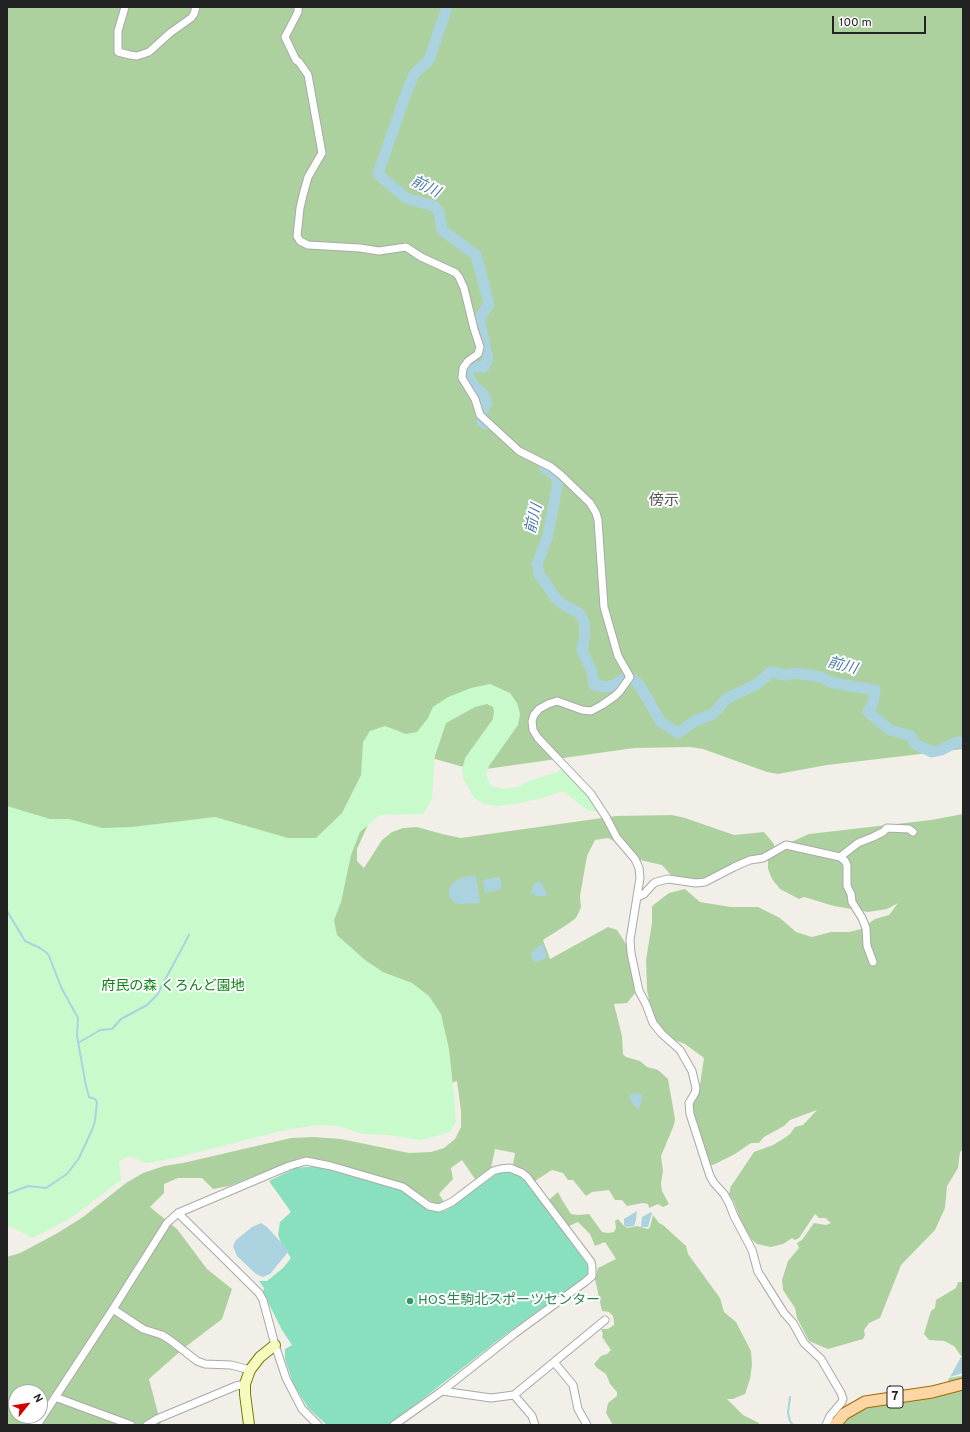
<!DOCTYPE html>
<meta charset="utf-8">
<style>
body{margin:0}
#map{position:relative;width:970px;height:1432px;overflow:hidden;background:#f2efe9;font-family:Overpass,sans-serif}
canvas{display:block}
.frame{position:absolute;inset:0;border:8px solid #222;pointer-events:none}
.north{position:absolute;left:8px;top:1384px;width:40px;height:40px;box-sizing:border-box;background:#fff;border:1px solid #a7a7a7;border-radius:50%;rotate:60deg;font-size:11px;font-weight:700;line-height:16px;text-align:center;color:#222}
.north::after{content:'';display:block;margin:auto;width:14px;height:18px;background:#d40000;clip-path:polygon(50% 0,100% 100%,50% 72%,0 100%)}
.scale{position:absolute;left:832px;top:16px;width:94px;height:18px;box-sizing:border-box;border:2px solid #222;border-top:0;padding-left:5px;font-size:12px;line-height:14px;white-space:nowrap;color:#222;-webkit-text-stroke:3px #fff;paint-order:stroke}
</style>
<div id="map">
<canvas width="970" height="1432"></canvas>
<div class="frame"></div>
<div class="north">N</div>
<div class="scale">100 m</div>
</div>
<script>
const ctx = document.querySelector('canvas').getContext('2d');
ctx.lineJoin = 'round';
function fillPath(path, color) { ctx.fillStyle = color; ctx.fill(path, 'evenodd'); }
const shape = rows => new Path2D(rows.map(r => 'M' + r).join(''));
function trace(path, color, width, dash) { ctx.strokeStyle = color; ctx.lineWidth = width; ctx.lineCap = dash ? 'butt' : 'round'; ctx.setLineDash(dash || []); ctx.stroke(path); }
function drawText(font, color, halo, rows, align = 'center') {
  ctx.font = font + ' Overpass,"Noto Sans JP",sans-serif'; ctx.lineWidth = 4; ctx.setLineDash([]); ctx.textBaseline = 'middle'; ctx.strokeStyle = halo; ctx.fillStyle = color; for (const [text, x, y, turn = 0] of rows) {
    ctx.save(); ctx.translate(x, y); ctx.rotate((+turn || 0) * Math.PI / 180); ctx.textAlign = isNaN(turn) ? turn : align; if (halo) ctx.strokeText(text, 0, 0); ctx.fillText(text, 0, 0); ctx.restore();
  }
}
fillPath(shape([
 [7,7,963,7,963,749,827,765,778,774,767,772,703,749,690,747,634,748,479,770,460,766,435,759,421,760,371,818,357,849,357,861,364,868,382,840,392,832,403,828,417,827,442,834,461,838,616,816,672,815,685,818,734,835,764,832,774,844,774,851,708,880,697,880,671,875,662,865,640,860,632,850,608,838,595,840,587,856,580,896,581,907,579,912,576,918,568,924,543,940,550,959,608,927,617,930,626,944,635,993,627,1003,614,1004,622,1036,623,1054,626,1057,640,1061,647,1067,658,1070,668,1079,675,1119,674,1125,661,1156,663,1171,661,1183,662,1191,669,1204,663,1207,658,1204,649,1208,648,1204,643,1203,627,1206,622,1200,615,1200,609,1190,592,1192,586,1196,573,1180,568,1180,563,1173,552,1170,535,1181,529,1174,513,1164,515,1153,495,1149,491,1168,475,1179,462,1160,451,1168,453,1179,439,1194,444,1202,437,1204,432,1202,406,1185,395,1181,324,1160,308,1157,300,1158,229,1186,213,1189,202,1178,178,1178,164,1184,164,1193,150,1207,177,1229,207,1269,232,1289,222,1319,184,1348,149,1379,161,1425,7,1425,7,1257,20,1253,56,1234,83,1217,126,1183,143,1173,164,1166,183,1163,291,1138,314,1137,341,1139,409,1153,431,1152,444,1148,455,1139,461,1127,461,1111,457,1081,449,1084,359,1071,7,1194],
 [16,1392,40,1392,40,1416,16,1416],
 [963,814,963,1149,960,1152,958,1168,947,1186,945,1208,935,1230,901,1265,880,1318,869,1323,864,1330,865,1335,863,1339,828,1349,809,1341,797,1318,795,1308,783,1290,782,1280,788,1261,799,1248,797,1243,802,1240,814,1223,826,1225,831,1223,825,1218,819,1218,815,1214,799,1238,795,1240,792,1238,783,1244,771,1247,757,1244,751,1239,741,1222,734,1202,729,1194,731,1186,736,1179,754,1152,773,1145,783,1139,790,1134,795,1127,803,1125,817,1110,790,1120,784,1126,764,1137,759,1143,751,1143,735,1154,713,1165,708,1164,691,1110,699,1091,704,1058,685,1044,674,1040,662,1031,652,1015,647,990,646,960,652,923,652,906,669,893,685,889,700,902,731,907,758,907,780,918,796,932,812,937,831,932,849,932,861,929,875,919,889,915,898,903,887,909,868,912,834,906,804,897,799,899,780,889,772,879,768,869,768,858,791,842,809,834,931,820],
 [558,1192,562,1200,571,1214,578,1215,589,1214,602,1232,608,1233,614,1232,616,1228,615,1221,618,1219,624,1226,627,1228,637,1226,648,1229,650,1227,653,1215,659,1223,663,1225,686,1246,688,1254,720,1298,724,1312,736,1322,751,1351,752,1365,750,1379,745,1394,733,1399,727,1399,743,1415,759,1423,759,1425,613,1425,606,1413,608,1403,617,1396,617,1392,610,1384,606,1374,597,1368,594,1364,601,1356,607,1354,611,1350,602,1337,603,1334,601,1329,608,1329,614,1325,614,1321,613,1316,609,1312,602,1311,595,1279,598,1268,616,1259,605,1242,595,1246,590,1234,578,1222,569,1226,549,1200],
 [958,1282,963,1282,963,1357,961,1356,954,1346,944,1341,929,1340,924,1334,929,1317,931,1311,935,1308,936,1300,956,1288],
 [963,1374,963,1425,840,1425,850,1414,868,1406,925,1399,948,1394,948,1381,949,1378,961,1376]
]), '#add19e');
fillPath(shape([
 [490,684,510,693,517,703,520,714,518,725,489,766,486,775,491,786,505,789,518,787,529,781,558,772,563,767,581,785,602,813,587,810,563,791,543,798,520,803,497,806,484,804,474,798,463,778,462,770,465,758,493,719,494,711,493,707,487,704,475,707,446,723,435,756,432,798,427,808,423,814,380,815,360,832,351,855,341,902,334,920,337,935,365,960,383,972,412,983,429,996,441,1014,449,1049,454,1095,456,1122,450,1132,421,1140,389,1135,363,1134,339,1126,316,1125,281,1131,175,1158,146,1163,130,1156,119,1161,121,1180,71,1218,33,1238,11,1227,7,1227,7,806,50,819,69,819,102,828,132,827,215,817,288,838,316,838,342,813,361,775,363,742,370,731,385,726,406,734,417,732,428,718,433,707,448,697,471,688]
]), '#c8facc');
fillPath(shape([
 [306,1167,319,1167,398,1189,426,1207,438,1211,444,1211,448,1209,498,1173,505,1172,516,1174,525,1179,587,1264,589,1268,588,1275,510,1331,389,1425,327,1425,308,1408,293,1383,285,1359,285,1349,292,1345,282,1330,263,1292,264,1288,259,1281,267,1281,283,1268,291,1258,282,1245,278,1235,280,1222,291,1212,269,1181,296,1168]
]), '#88e0be');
fillPath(shape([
 [469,876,476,876,480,903,461,904,453,902,449,895,450,886,458,879],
 [498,877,499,877,501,881,501,889,499,890,485,893,483,880],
 [539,881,541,882,547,894,547,895,546,896,537,896,531,893,534,884],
 [543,944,547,957,539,962,533,961,531,953,536,948],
 [636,1093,642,1095,642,1099,639,1109,635,1107,629,1097,630,1095],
 [637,1211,636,1220,634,1226,626,1227,624,1225,624,1219],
 [651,1212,652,1213,648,1227,641,1227,642,1217],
 [261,1223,267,1227,289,1251,270,1274,263,1277,256,1274,237,1256,233,1246,236,1240,252,1227],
 [961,1357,963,1358,963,1373,950,1377]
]), '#aad3df');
trace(shape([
 [7,911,25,941,40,948,47,953,49,956,61,987,78,1018,77,1036,86,1086,89,1097,95,1099,97,1102,95,1121,92,1130,79,1158,67,1174,46,1188,28,1186,7,1194],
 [78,1043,95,1033,100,1030,112,1029,121,1019,147,1005,157,995,189,935],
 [790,1397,788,1413,790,1421,793,1425]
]), '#aad3df', 2);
trace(shape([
 [447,7,429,60,414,74,404,99,378,174,406,198,434,206,439,212,442,230,476,255,489,304,479,319,488,359,484,367,470,366,468,376,473,385,483,394,487,402,482,413,482,421,485,424],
 [544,467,555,475,558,481,548,535,537,564,539,574,555,597,562,604,579,613,584,622,585,636,582,650,592,671,594,685,606,687,616,684,625,678,633,679,640,686,661,722,678,733,695,721,713,714,726,699,757,684,771,672,786,675,795,673,821,677,833,683,875,690,873,703,868,712,890,730,911,736,915,744,932,752,941,750,957,742,963,743]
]), '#aad3df', 11);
const street = shape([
 [125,7,118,31,118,52,130,55,137,56,149,52,170,33,191,18,194,14,196,7],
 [298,7,298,12,285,37,296,60,299,62,308,75,322,153,308,177,303,195,300,208,297,236,300,241,308,245,360,248,379,251,406,247,421,257,456,273,459,277,464,288,474,329,480,347,478,354,468,361,463,368,462,378,475,399,480,415,519,451,551,467,561,475,590,503,596,513,598,520,604,607,618,656,630,677,620,691,615,696,602,705,591,711,582,710,557,701,548,704,539,709,534,715,532,721,533,730,538,738,591,794,606,817,617,838,635,859,639,868,640,878,630,940,631,953,639,991,646,1004,653,1023,662,1034,680,1050,692,1071,696,1088,695,1093,689,1103,690,1114,710,1176,714,1183,724,1194,729,1203,734,1216,752,1250,758,1272,762,1278,784,1313,793,1323,804,1343,821,1359,841,1393,843,1399,842,1402,830,1416,826,1425],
 [840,857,858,843,873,837,883,832,887,828,909,829,913,832],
 [637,897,644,894,653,884,656,882,668,879,696,883,705,882,734,867,750,860,763,858,786,845,840,857,845,861,847,865,847,886,851,894,852,902,862,918,866,928,867,946,873,962],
 [178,1213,259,1293,263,1300,275,1345,286,1378,302,1409,318,1425],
 [113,1309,143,1329,162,1335,170,1340,197,1361,205,1364,231,1365,250,1370],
 [554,1362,573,1385,578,1409,587,1425],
 [442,1391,491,1398,514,1395,605,1320],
 [514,1395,532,1416,535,1425],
 [55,1397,131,1425],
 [34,1425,39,1422,113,1309,167,1223,178,1213,289,1166,306,1161,331,1166,403,1187,429,1206,439,1208,452,1202,493,1171,500,1169,510,1168,522,1173,527,1177,591,1262,592,1267,592,1276,585,1282,514,1334,442,1391,394,1425],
 [147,1425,157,1419,236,1386,245,1384]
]);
const secondary = shape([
 [249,1425,245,1394,245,1384,250,1370,260,1357,275,1345]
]);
const primary = shape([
 [835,1425,844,1414,865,1402,932,1392,963,1384]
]);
trace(street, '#a9a9a9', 9);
trace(secondary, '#707d05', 12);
trace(primary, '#a06b00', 13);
trace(street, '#fff', 7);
trace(secondary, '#f7fabf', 10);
trace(primary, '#fcd6a4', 11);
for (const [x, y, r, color] of [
 [410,1301,4,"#2e9e5b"]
]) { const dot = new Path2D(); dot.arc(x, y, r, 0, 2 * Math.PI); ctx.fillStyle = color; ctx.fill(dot); trace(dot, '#fff', 1.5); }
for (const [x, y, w] of [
 [895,1397,16]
]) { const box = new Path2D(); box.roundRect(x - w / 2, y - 11, w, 22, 3); ctx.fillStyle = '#fff'; ctx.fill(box); trace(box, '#222', 1); }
drawText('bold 13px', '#222', null, [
 ["7",895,1397]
]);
drawText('14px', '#0c8416', '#fff', [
 ["府民の森 くろんど園地",173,987]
]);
drawText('14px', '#27864d', '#fff', [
 ["HOS生駒北スポーツセンター",418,1301]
], 'left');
drawText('italic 15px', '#4a7aab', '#fff', [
 ["前川",425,188,26],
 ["前川",535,519,-77],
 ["前川",842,667,15]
]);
drawText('15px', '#555', '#fff', [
 ["傍示",664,502]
]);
</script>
